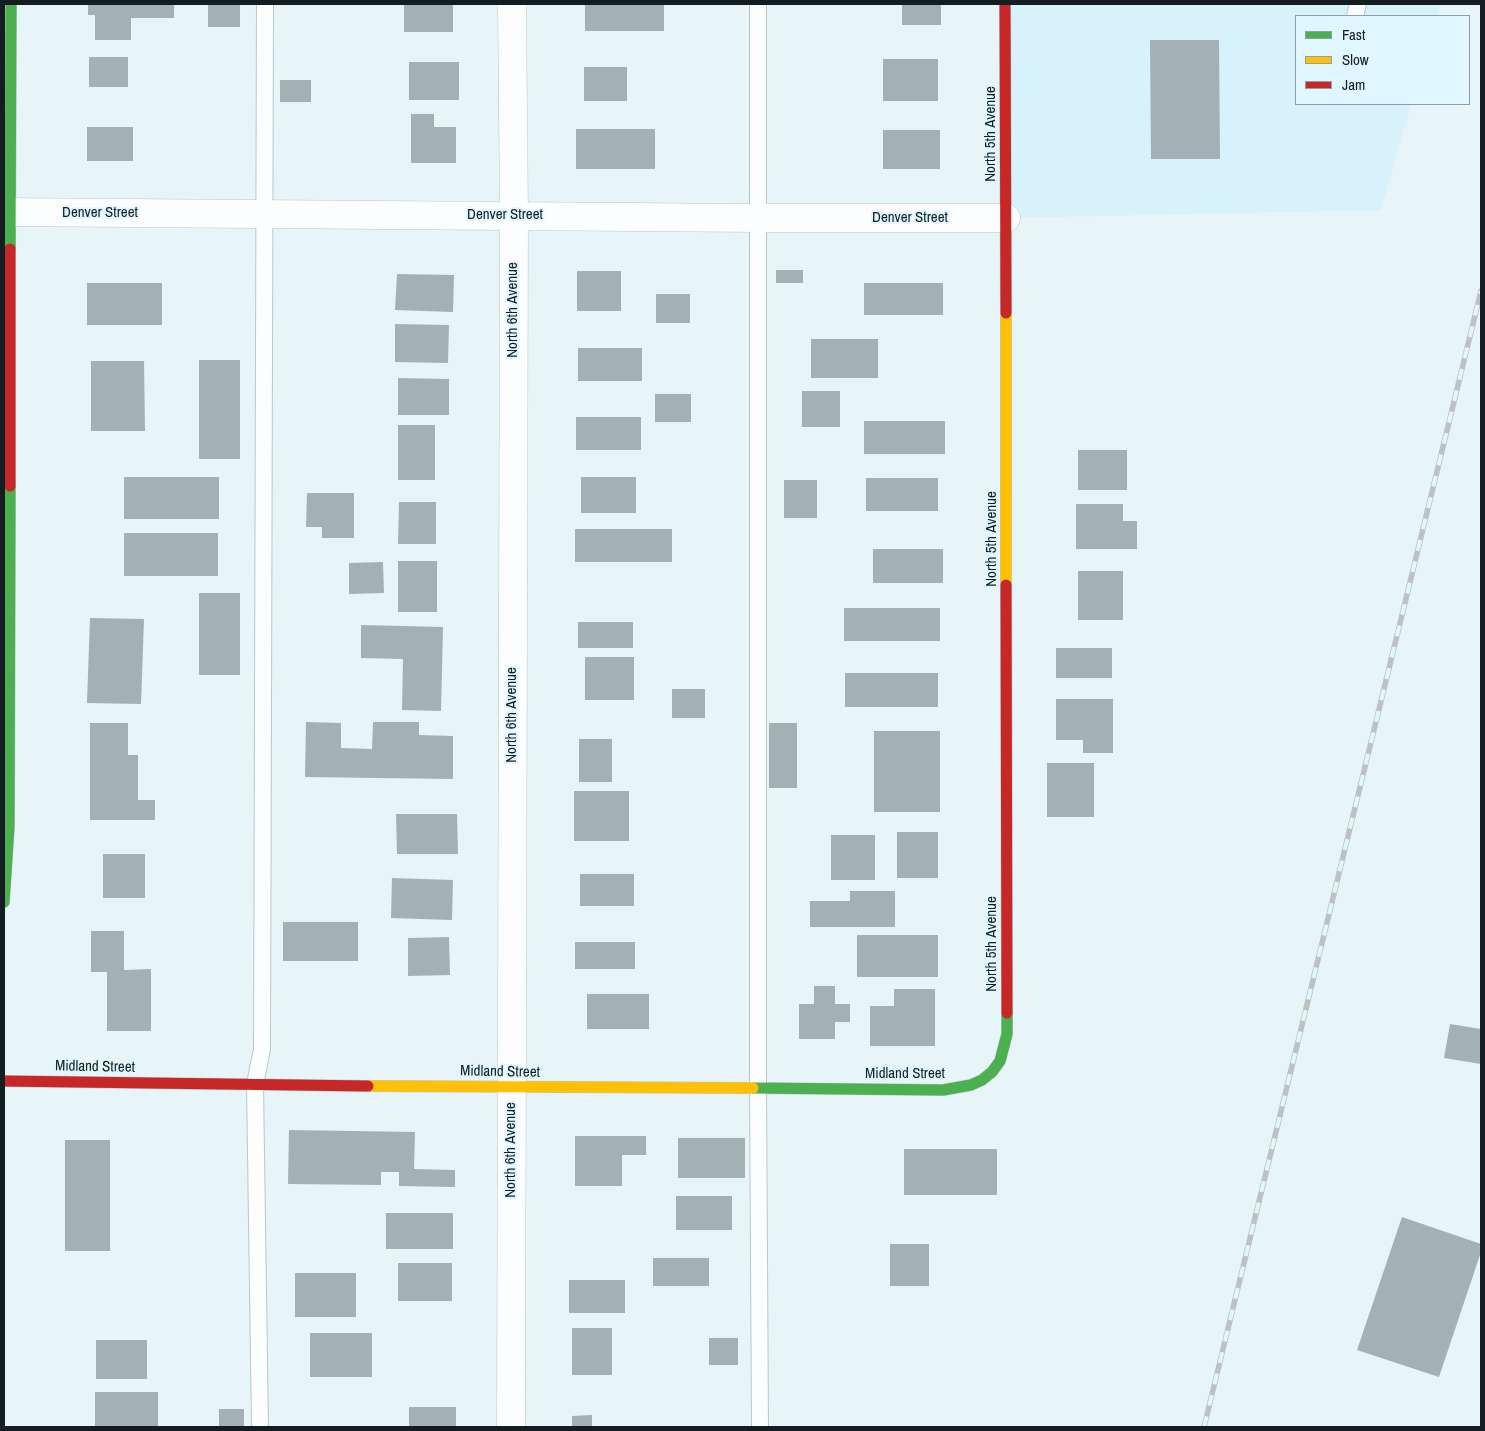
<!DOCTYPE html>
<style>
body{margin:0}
#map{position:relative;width:1485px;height:1431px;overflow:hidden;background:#e7f4f8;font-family:"Archivo Narrow",sans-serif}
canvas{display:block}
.frame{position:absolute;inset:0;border:5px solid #141e22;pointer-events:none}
.legend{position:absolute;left:1295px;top:15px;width:175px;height:90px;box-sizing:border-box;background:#e0f7ff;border:1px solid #8ea0a7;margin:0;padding:6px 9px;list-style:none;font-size:15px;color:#141e22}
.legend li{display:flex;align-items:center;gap:10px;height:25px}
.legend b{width:25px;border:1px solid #8ea0a7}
</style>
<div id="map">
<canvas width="1485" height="1431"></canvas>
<div class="frame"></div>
<ul class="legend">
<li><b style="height:6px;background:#4caf50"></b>Fast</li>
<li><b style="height:6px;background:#ffc107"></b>Slow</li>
<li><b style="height:6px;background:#c62828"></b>Jam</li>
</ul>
</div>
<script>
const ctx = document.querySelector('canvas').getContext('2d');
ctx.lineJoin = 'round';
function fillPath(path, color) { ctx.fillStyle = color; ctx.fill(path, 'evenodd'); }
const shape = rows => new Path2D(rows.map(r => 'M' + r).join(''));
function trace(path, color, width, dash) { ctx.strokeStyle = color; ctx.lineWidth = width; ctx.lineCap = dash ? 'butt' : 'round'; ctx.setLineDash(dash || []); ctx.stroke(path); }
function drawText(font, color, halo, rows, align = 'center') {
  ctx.font = font + ' "Archivo Narrow",sans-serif'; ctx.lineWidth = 4; ctx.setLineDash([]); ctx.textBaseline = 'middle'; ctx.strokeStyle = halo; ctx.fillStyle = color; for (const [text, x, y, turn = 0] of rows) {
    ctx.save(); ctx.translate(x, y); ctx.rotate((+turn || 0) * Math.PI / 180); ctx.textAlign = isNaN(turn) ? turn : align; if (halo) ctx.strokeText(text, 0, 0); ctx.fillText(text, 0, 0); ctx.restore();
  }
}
fillPath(shape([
 [1005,4,1440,4,1437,16,1296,16,1296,104,1411,104,1381,210,1006,218]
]), '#d8f2fb');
fillPath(shape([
 [88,4,174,4,174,18,131,18,131,40,95,40,95,15,88,15],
 [208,4,240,4,240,27,208,27],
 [404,4,453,4,453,32,404,32],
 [585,4,664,4,664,31,585,31],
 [902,4,941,4,941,25,902,25],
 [1150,40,1219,40,1220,159,1151,159],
 [89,57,128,57,128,87,89,87],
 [883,59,938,59,938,101,883,101],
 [409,62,459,62,459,100,409,100],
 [584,67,627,67,627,101,584,101],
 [280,80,311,80,311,102,280,102],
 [411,114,434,114,434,127,456,127,456,163,411,163],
 [87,127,133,127,133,161,87,161],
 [576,129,655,129,655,169,576,169],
 [883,130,940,130,940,169,883,169],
 [776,270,803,270,803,283,776,283],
 [577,271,621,271,621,311,577,311],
 [397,274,454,275,453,312,395,310],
 [87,283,162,283,162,325,87,325],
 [864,283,943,283,943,315,864,315],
 [656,294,690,294,690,323,656,323],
 [395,324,449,325,448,363,395,362],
 [811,339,878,339,878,378,811,378],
 [578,348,642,348,642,381,578,381],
 [199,360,240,360,240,459,199,459],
 [91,361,144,361,145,431,91,431],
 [398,378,449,379,449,415,398,415],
 [802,391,840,391,840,427,802,427],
 [655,394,691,394,691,422,655,422],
 [576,417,641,417,641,450,576,450],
 [864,421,945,421,945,454,864,454],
 [398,425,435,425,435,480,398,480],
 [1078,450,1127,450,1127,490,1078,490],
 [124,477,219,477,219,519,124,519],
 [581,477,636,477,636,513,581,513],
 [866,478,938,478,938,511,866,511],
 [784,480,817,480,817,518,784,518],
 [307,493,354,493,354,538,322,538,322,527,306,527],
 [399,502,436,502,436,544,398,544],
 [1076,504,1123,504,1123,521,1137,521,1137,549,1076,549],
 [575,529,672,529,672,562,575,562],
 [124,533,218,533,218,576,124,576],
 [873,549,943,549,943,583,873,583],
 [398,561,437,561,437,612,398,612],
 [383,562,384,593,349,594,349,563],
 [1078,571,1123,571,1123,620,1078,620],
 [199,593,240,593,240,675,199,675],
 [844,608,940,608,940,641,844,641],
 [90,618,144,619,141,704,87,703],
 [578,622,633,622,633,648,578,648],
 [361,625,443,627,441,711,402,710,403,659,361,658],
 [1056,648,1112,648,1112,678,1056,678],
 [585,657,634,657,634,700,585,700],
 [845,673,938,673,938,707,845,707],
 [672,689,705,689,705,718,672,718],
 [1056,699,1113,699,1113,753,1083,753,1083,740,1056,740],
 [306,722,341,723,341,748,372,749,373,722,419,722,419,735,453,736,453,779,305,777],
 [90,723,128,723,128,755,138,755,138,800,155,800,155,820,90,820],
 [769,723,797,723,797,788,769,788],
 [874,731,940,731,940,812,874,812],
 [579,739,612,739,612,782,579,782],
 [1047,763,1094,763,1094,817,1047,817],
 [574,791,629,791,629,841,574,841],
 [396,814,457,814,458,854,397,854],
 [897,832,938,832,938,878,897,878],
 [831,835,875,835,875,880,831,880],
 [103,854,145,854,145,898,103,898],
 [580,874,634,874,634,906,580,906],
 [392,878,453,880,452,920,391,918],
 [850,891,895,891,895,927,810,927,810,901,850,901],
 [283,922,358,922,358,961,283,961],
 [91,931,124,931,124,970,151,969,151,1031,107,1031,107,972,91,972],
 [857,935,938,935,938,977,857,977],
 [449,937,450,975,408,976,408,938],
 [575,942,635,942,635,969,575,969],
 [814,986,835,986,835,1004,850,1004,850,1022,835,1022,835,1039,799,1039,799,1004,814,1004],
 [894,989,935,989,935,1046,870,1046,870,1006,894,1006],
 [587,994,649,994,649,1029,587,1029],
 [1450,1024,1481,1029,1481,1064,1444,1058],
 [289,1130,415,1132,414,1169,455,1170,455,1187,399,1186,399,1172,381,1172,381,1185,288,1184],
 [575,1136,646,1136,646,1155,622,1155,622,1186,575,1186],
 [678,1138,745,1138,745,1178,678,1178],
 [65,1140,110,1140,110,1251,65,1251],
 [904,1149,997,1149,997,1195,904,1195],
 [676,1196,732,1196,732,1230,676,1230],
 [386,1213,453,1213,453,1249,386,1249],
 [1402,1217,1481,1244,1481,1252,1439,1377,1357,1350],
 [890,1244,929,1244,929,1286,890,1286],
 [653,1258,709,1258,709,1286,653,1286],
 [398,1263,452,1263,452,1301,398,1301],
 [295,1273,356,1273,356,1317,295,1317],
 [569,1280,625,1280,625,1313,569,1313],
 [572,1328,612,1328,612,1375,572,1375],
 [310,1333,372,1333,372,1377,310,1377],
 [709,1338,738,1338,738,1365,709,1365],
 [96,1340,147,1340,147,1379,96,1379],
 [95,1392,158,1392,158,1427,95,1427],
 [409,1407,456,1407,456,1427,409,1427],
 [219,1409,244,1409,244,1427,219,1427],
 [592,1415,592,1427,572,1427,572,1416]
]), '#a3b0b5');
const lane = shape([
 [758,4,758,1088,760,1427],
 [1355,16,1358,4],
 [260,1427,255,1084,262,1049,265,4]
]);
const street = shape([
 [4,212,758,218,1006,218],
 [511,1427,514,215,512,4]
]);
const fast = shape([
 [10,249,11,4],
 [4,902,9,826,10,486],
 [753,1088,943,1090,971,1085,982,1080,992,1072,1000,1061,1007,1034,1007,1013]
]);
const slow = shape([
 [1006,313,1006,585],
 [368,1086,753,1088]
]);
const jam = shape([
 [1005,4,1006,313],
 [10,486,10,249],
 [1006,585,1007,1013],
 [4,1081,368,1086]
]);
trace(lane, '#bcc7ca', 18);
trace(street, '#bcc7ca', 29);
trace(fast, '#bcc7ca', 12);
trace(slow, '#bcc7ca', 12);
trace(jam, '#bcc7ca', 12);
trace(lane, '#fbfdfe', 16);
trace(street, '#fbfdfe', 28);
trace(fast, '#4caf50', 11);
trace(slow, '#ffc107', 11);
trace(jam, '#c62828', 11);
const rail = shape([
 [1204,1427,1481,291]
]);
trace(rail, '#bdc1c2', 5.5);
trace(rail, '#e0f7ff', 4, [11]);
drawText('15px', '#141e22', '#e0f7ff', [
 ["North 5th Avenue",991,134,-90],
 ["Denver Street",100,213],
 ["Denver Street",505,215],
 ["Denver Street",910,218],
 ["North 6th Avenue",513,310,-90],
 ["North 5th Avenue",992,539,-90],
 ["North 6th Avenue",512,715,-90],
 ["North 5th Avenue",992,944,-90],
 ["Midland Street",95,1067,1],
 ["Midland Street",500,1072,1],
 ["Midland Street",905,1074],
 ["North 6th Avenue",511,1150,-90]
]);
</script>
